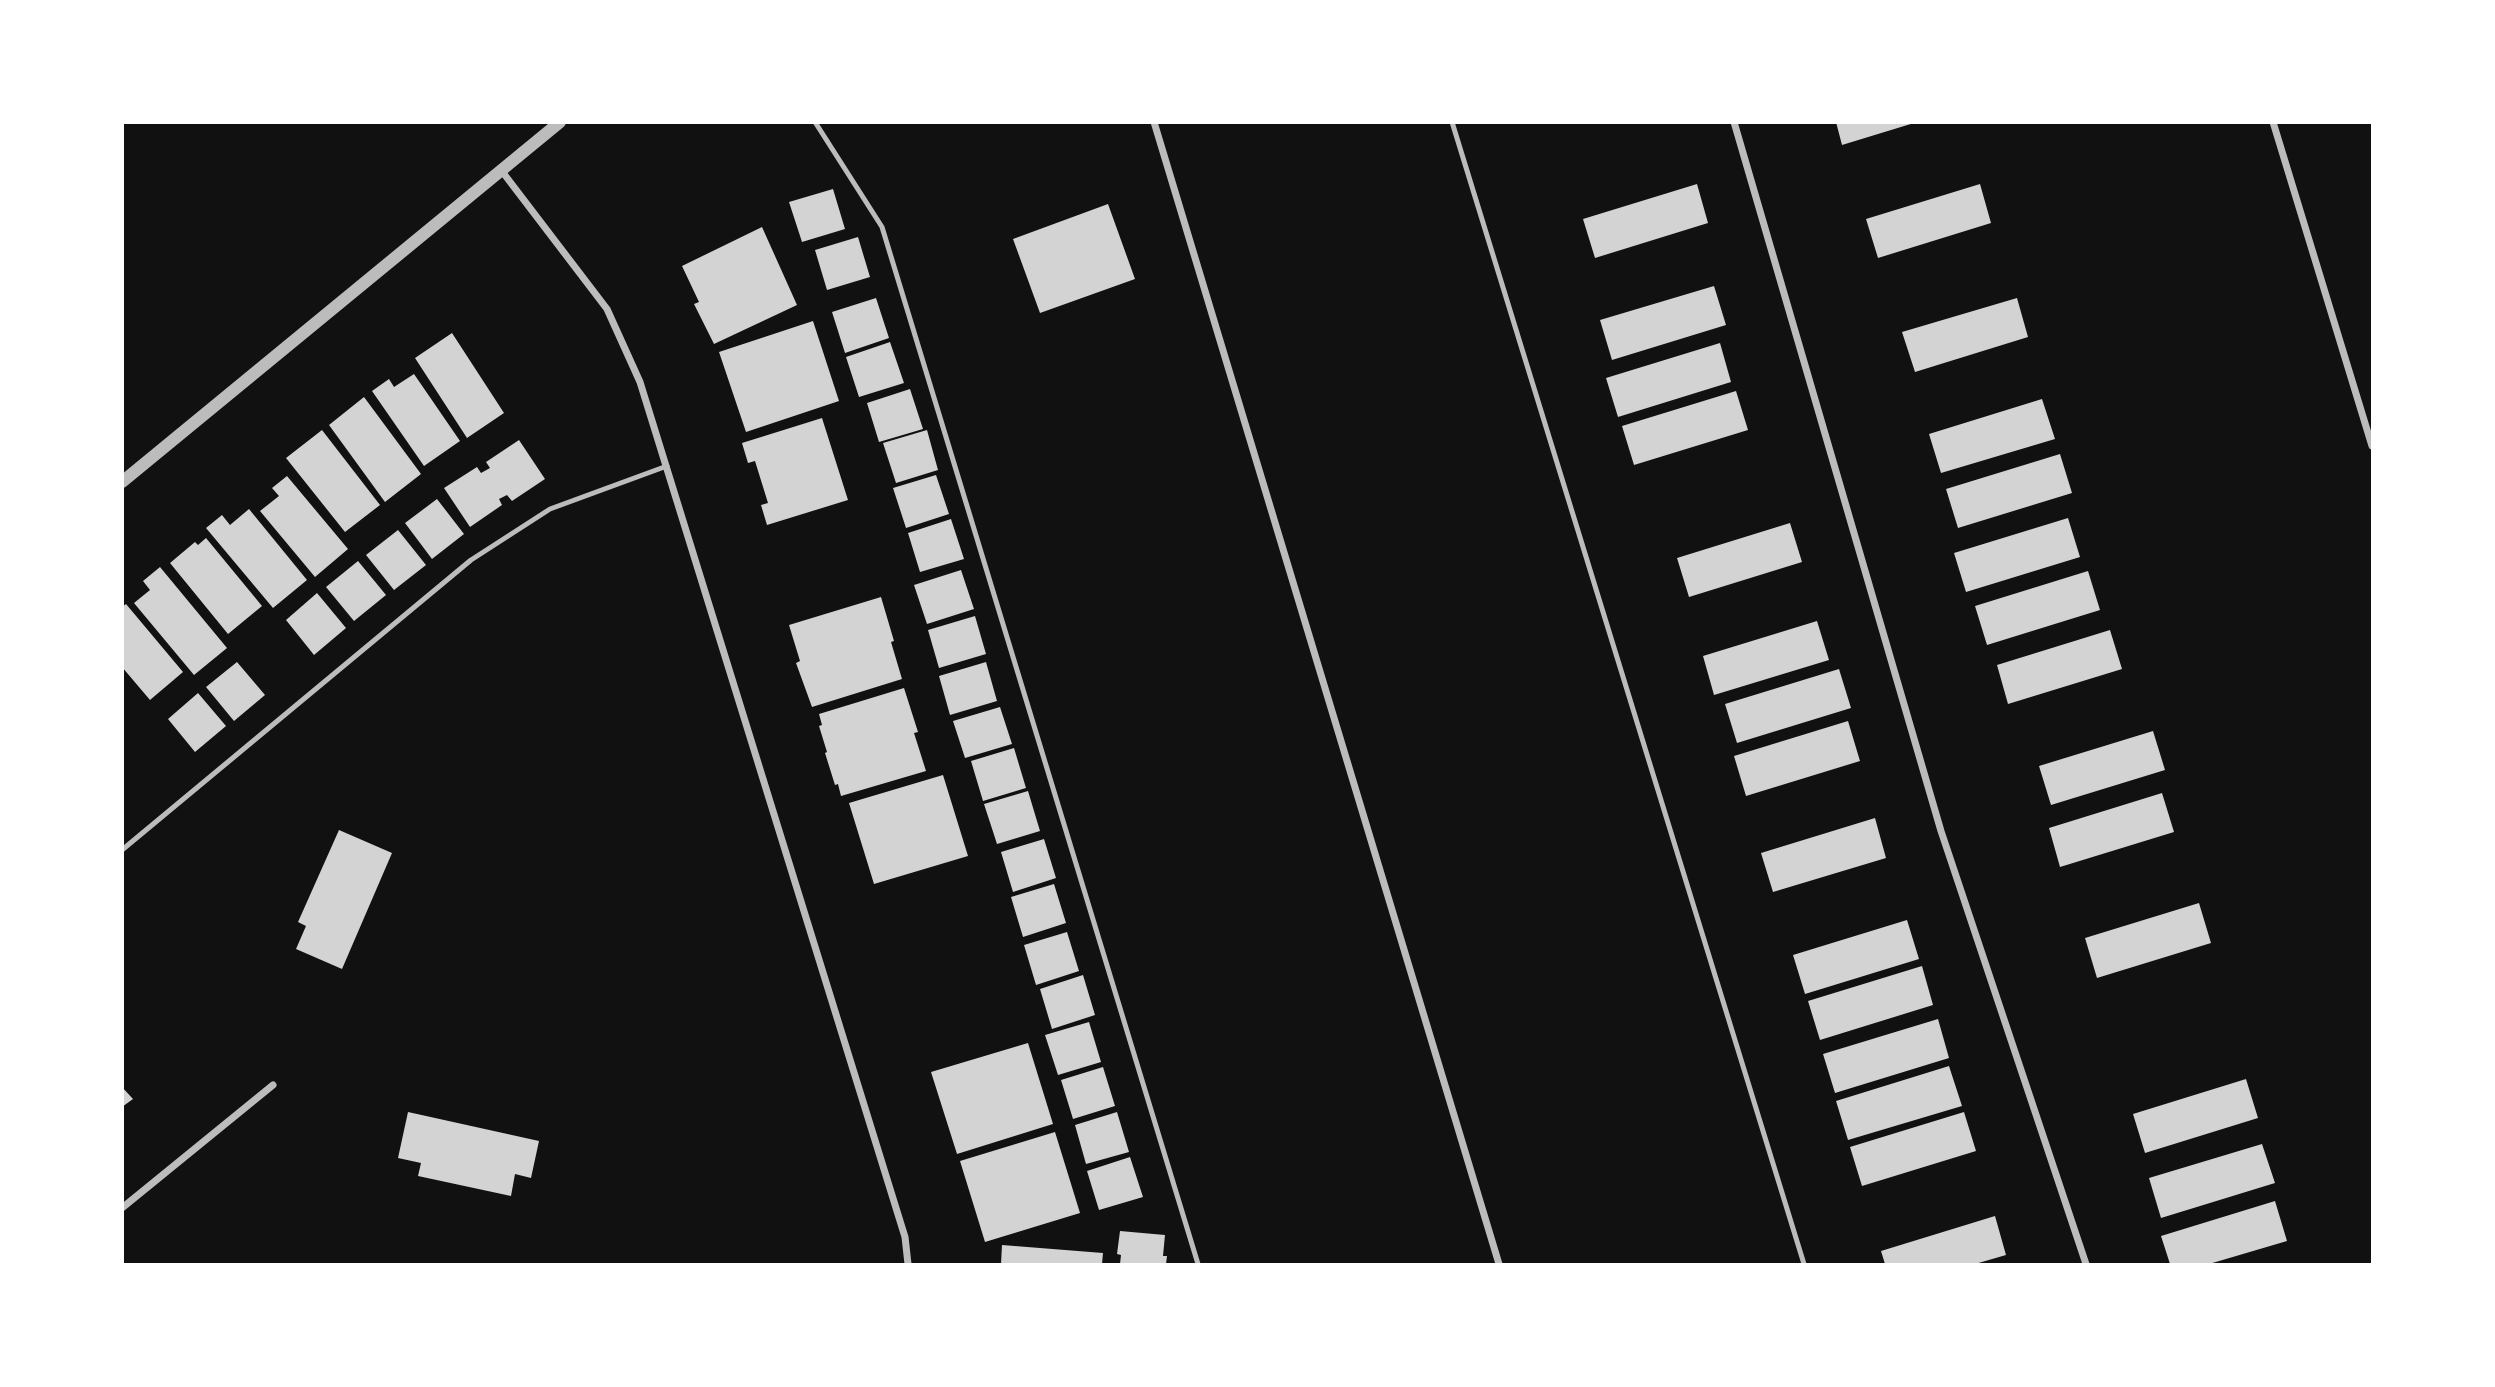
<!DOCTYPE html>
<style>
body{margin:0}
#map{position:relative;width:2495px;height:1387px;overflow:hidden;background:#111;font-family:"Archivo Narrow",sans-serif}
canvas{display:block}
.frame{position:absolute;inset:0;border:124px solid #fff;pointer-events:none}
</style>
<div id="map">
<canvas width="2495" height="1387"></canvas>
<div class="frame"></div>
</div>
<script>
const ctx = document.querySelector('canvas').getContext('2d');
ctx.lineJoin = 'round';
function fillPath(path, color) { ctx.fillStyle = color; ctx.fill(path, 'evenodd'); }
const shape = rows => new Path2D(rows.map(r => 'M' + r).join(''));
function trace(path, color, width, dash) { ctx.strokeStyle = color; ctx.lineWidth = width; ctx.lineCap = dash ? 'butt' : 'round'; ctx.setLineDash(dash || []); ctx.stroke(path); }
fillPath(shape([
 [1836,122,1914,122,1914,123,1842,145],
 [1697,184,1708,223,1595,258,1583,219],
 [1980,184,1991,223,1878,258,1866,219],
 [833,189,845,229,802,242,789,202],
 [1108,204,1135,279,1040,313,1013,239],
 [762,227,797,305,714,344,694,304,699,302,682,266],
 [858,237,870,277,827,290,815,250],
 [1714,286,1726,325,1612,360,1600,320],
 [876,298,889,338,845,353,832,312],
 [2017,298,2028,337,1915,372,1902,332],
 [813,321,839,401,746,432,719,352],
 [452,333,504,413,467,438,415,358],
 [890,342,904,383,859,397,846,357],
 [1720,343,1731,382,1618,417,1606,378],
 [414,374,460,441,424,466,372,391,389,379,394,387],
 [910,389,923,429,879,442,867,403],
 [1736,391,1748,430,1634,465,1622,426],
 [364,397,421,474,385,502,329,425],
 [2042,399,2055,439,1941,473,1929,434],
 [822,418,848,500,767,525,761,505,768,503,755,461,748,463,742,443],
 [322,430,380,505,345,532,286,458],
 [927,430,938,470,896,483,883,443],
 [519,440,545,479,512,501,507,495,499,499,502,505,470,527,444,488,477,467,481,473,490,468,486,462],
 [2060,454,2072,493,1958,528,1946,489],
 [936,475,949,514,906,528,893,488],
 [287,476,348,549,315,577,260,511,279,496,272,488],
 [437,499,464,534,432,559,405,523],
 [249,509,307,580,273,608,206,528,222,515,230,525],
 [2068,518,2080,557,1966,592,1954,553],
 [951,519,964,559,920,572,908,533],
 [1790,523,1802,562,1689,597,1677,558],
 [398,530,426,565,394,590,366,555],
 [206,538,262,606,228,634,170,563,195,542,198,545],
 [358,561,386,595,354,621,326,587],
 [160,567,227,648,194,675,134,603,150,590,143,581],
 [961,570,974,609,927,624,914,585],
 [2088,571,2100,610,1987,645,1975,606],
 [317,593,346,628,314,655,286,620],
 [881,597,894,641,891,642,902,679,812,707,796,663,800,661,789,625],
 [126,604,183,672,150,700,122,667,122,607],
 [975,616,986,654,939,668,928,630],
 [1817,621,1829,660,1714,695,1703,656],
 [2110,630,2122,669,2008,704,1997,665],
 [237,662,265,695,234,721,206,687],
 [986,662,997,701,950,715,939,676],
 [1839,669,1851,708,1737,743,1725,704],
 [904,688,918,732,914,733,926,771,841,796,838,784,835,785,825,753,827,752,819,726,822,725,819,714],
 [198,693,226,726,195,752,168,719],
 [1000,707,1012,744,965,758,953,721],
 [1848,721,1860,761,1746,796,1734,756],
 [2153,731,2165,770,2051,805,2039,766],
 [1014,748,1026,788,983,801,971,761],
 [943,775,968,856,874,884,849,803],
 [1028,791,1040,831,997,844,984,804],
 [2162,793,2174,832,2060,867,2049,828],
 [1875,818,1886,858,1773,892,1761,853],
 [339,830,392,853,342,969,296,949,306,926,298,922],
 [1044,839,1056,878,1013,892,1001,852],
 [1054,884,1066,923,1023,937,1011,897],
 [2199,903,2211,943,2097,978,2085,938],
 [1907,920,1919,959,1805,994,1793,955],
 [1067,932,1079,971,1036,985,1024,945],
 [1922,966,1933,1005,1820,1040,1808,1001],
 [1083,975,1095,1015,1052,1029,1040,989],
 [1938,1019,1949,1058,1835,1093,1823,1054],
 [1089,1022,1101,1062,1058,1075,1045,1035],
 [1028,1043,1053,1124,957,1154,931,1072],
 [1949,1066,1962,1106,1848,1140,1836,1101],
 [1103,1067,1115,1106,1073,1119,1061,1080],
 [2246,1079,2258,1118,2145,1153,2133,1114],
 [122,1087,133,1099,122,1107],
 [408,1112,539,1141,531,1178,515,1174,511,1196,418,1176,421,1163,398,1158],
 [1117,1112,1129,1152,1086,1164,1075,1125],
 [1964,1112,1976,1151,1862,1186,1850,1147],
 [1055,1132,1080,1213,985,1242,960,1161],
 [2262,1144,2275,1183,2161,1218,2149,1178],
 [1130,1157,1143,1197,1099,1210,1087,1171],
 [2275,1201,2287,1241,2209,1264,2170,1264,2161,1236],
 [1995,1216,2006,1255,1975,1264,1885,1264,1881,1251],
 [1120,1231,1165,1235,1163,1256,1167,1256,1166,1264,1120,1264,1121,1255,1117,1254],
 [1002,1245,1103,1253,1102,1264,1001,1264]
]), '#d3d3d3');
trace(shape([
 [815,122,882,227,1198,1264],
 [1452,122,1804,1264],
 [122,850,471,560,550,509,667,466]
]), '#bcbcbc', 5);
trace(shape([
 [1154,122,1499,1264],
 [1734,122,1941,831,2086,1264],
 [2273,122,2372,446],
 [501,170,607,309,640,382,905,1237,908,1264],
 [122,1208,273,1085]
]), '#bcbcbc', 7);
trace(shape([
 [122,482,560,122]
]), '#bcbcbc', 12);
</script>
